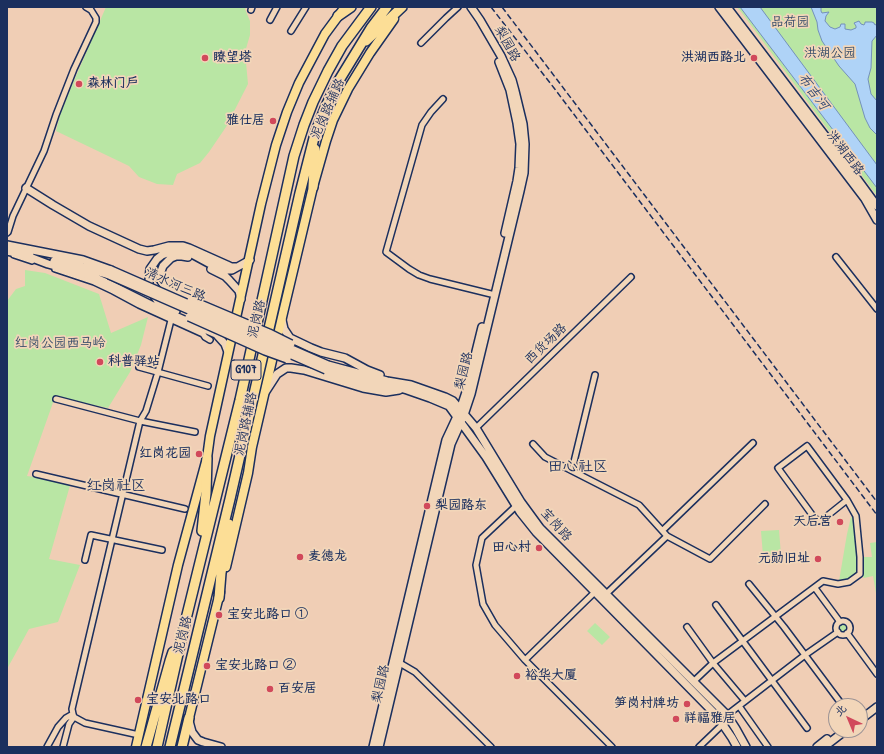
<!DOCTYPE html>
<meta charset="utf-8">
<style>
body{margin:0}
#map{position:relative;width:884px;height:754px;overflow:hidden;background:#f0ceb5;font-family:"Patrick Hand","LXGW WenKai TC",sans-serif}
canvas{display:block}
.frame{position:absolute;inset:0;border:8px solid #1b2f5e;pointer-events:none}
.north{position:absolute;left:828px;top:698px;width:40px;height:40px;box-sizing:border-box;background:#f2d6b9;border:1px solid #9c9395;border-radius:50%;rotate:316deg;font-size:11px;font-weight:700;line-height:16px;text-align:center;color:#1b2f5e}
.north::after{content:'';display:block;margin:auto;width:14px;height:18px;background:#d1495b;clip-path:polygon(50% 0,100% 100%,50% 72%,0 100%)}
</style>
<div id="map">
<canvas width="884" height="754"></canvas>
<div class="frame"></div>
<div class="north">北</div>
</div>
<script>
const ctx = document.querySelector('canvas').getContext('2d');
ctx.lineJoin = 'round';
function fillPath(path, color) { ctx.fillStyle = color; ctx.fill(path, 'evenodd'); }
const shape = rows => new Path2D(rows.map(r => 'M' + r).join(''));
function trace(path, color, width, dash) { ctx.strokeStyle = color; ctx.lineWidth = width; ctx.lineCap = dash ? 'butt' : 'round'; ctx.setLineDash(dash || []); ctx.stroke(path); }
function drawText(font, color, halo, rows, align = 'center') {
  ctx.font = font + ' "Patrick Hand","LXGW WenKai TC",sans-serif'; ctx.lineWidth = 3.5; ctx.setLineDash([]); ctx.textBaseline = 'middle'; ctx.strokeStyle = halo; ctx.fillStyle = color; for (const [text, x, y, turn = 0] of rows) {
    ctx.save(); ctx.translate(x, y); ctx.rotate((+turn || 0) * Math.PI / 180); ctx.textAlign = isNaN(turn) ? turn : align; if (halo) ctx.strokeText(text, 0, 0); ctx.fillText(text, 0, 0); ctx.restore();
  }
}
fillPath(shape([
 [106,7,247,7,245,9,250,21,250,35,245,52,248,84,226,127,209,152,200,163,177,174,173,185,157,184,139,177,129,166,56,131,60,115,70,90],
 [737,7,877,7,877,196,742,13],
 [25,270,45,273,99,294,111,333,148,317,141,345,130,372,108,408,55,397,27,476,71,482,49,559,80,565,58,622,29,629,7,669,7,301,16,289,25,286],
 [856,516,860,557,872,557,870,543,877,542,877,599,873,576,864,578,860,574,860,571,847,580,839,581,847,534,851,517],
 [779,530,781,555,763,556,761,531],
 '836 628a7 7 0 1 1 14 0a7 7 0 1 1-14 0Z',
 [595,623,610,637,602,645,587,631]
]), '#b9e6a4');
const water = shape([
 [740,7,760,7,877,165,877,188,740,7],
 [811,7,828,7,822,7,821,8,821,11,822,13,829,12,826,16,825,21,830,27,835,29,840,27,841,24,845,24,845,29,851,30,856,28,856,26,854,23,859,21,861,24,864,25,865,23,865,22,872,22,874,23,875,25,877,24,877,35,872,41,871,68,868,79,871,94,877,101,877,135,870,128,865,118,855,84,839,66,822,41,818,30,817,22,811,7]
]);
fillPath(water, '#afd3f7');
trace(water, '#7491ba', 1);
const street = shape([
 [251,10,252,7],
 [270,20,277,7],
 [291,31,306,7],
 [421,43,446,18,458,7],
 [443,99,431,112,422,125,386,252,409,269,419,275,430,279,491,294],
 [7,233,8,232,13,216,44,151,56,115,74,69,96,22,96,18,91,10,86,7],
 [14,255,32,261],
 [836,257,877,309],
 [55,269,94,282,113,291,139,305,203,334,205,337,210,340],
 [139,367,208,386],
 [56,399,140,421,195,432],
 [476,428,631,277],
 [533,444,545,457,639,505,667,536,710,559,765,504],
 [807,446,847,500,822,520,818,521,813,516,778,468,807,446],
 [572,470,595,375],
 [36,474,185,509],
 [516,506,482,538,476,565,483,604,495,625,525,660,612,747],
 [663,530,753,443],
 [85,560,91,535,162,550],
 [749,584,784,627,840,702],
 [815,588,840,622],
 [604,596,667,536],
 [716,605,807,728],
 '836 628a7 7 0 1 1 14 0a7 7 0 1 1-14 0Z',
 [687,627,713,663,745,701],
 [847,633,877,674],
 [525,660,597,590],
 [398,662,415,672,491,747],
 [693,682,713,663,823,581,838,584,849,582,860,574,860,557,856,516,847,500],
 [739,706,768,747],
 [727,715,805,655,838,632],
 [139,735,85,723,74,717,73,714,72,709,140,421,146,411,158,372,171,320],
 [47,747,58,727,66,718,73,714],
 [63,747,69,724,74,717],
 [699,747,723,724]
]);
const secondary = shape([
 [719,7,865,199,877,220],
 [727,7,839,154,877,206],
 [499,62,510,90,517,123,520,144,519,168,517,181,505,233],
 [26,188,53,205,89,226,139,249,147,251,154,250,169,246,183,246,189,248,227,265,231,267,237,267],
 [7,245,83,260,111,270],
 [7,251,30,256],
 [27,256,48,264,91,276,107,283,157,308,216,334,225,344,228,352],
 [188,257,182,256,176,256,171,258,163,266,160,274,160,279,165,287,169,290,191,300],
 [54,261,82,267,109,275],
 [211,269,225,276,229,280,239,291,241,299],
 [176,311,164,306,157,300,151,291,149,285,149,280,150,269,157,259,162,255,172,251,183,251,190,253,214,266,227,270,232,270,250,260],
 [282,320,284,329,290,338,311,348,321,352,345,358,367,370,380,375],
 [328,365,387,381,411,385,445,397,453,401,476,428,521,502,540,528,727,715,736,729,746,747],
 [326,370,368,383,393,386,407,390,430,398,449,406,486,457,520,512,536,532,717,716,732,738,737,747],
 [266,391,277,374,286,368,291,368,304,370,363,388,386,392,399,390],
 [860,720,877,707],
 [189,721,192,732,198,740,203,742,221,747],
 [373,747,446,440,460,410,466,392,482,327],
 [379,747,451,444,464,415,471,394,520,191,524,173,525,144,523,124,515,91,512,80,501,56,480,20,471,7],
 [817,747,827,739],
 [824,747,846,730]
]);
const primary = shape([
 [226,567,248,473,252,447,283,313,313,187,326,141,333,120,348,89,370,53,394,19],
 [188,724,189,718,220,592],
 [136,747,178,565,207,458,210,436,261,204,276,145,287,112,299,83,325,34,342,11]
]);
const highway = shape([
 [338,16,351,7],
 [366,41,402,7],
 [313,187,315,149],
 [202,531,206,493,207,458],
 [219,598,221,573,227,540,229,524],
 [146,747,170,661,173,652],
 [157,747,185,623,240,400,294,156,304,125,313,102,328,71,342,46,371,7],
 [170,747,230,499,300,193,315,134,326,106,338,82,371,28,387,7],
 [182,747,189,718]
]);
trace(street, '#1b2f5e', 8);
trace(secondary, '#1b2f5e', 10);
trace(primary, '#1b2f5e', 11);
trace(highway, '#1b2f5e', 12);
trace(street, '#f2d6b9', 5);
trace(secondary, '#f2d6b9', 7);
trace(primary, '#fcde96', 8);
trace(highway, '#fcde96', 9);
trace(shape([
 [491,7,554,88,877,515],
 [502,7,877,502]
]), '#1b2f5e', 1.5, [6, 3]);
const secondaryBridge = shape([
 [111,270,328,365],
 [109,275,326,370],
 [191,300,269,333,291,344],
 [189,317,265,351,287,359]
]);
trace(secondaryBridge, '#1b2f5e', 10, []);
trace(secondaryBridge, '#f2d6b9', 7);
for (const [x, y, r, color] of [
 [205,58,4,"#d1495b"],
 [754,58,4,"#d1495b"],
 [79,84,4,"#d1495b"],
 [273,121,4,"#d1495b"],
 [100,362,4,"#d1495b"],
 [199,454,4,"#d1495b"],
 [427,506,4,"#d1495b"],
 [840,522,4,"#d1495b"],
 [539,548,4,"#d1495b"],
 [300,557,4,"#d1495b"],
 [818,559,4,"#d1495b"],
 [219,615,4,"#d1495b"],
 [207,666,4,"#d1495b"],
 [517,676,4,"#d1495b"],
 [270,689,4,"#d1495b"],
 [138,700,4,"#d1495b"],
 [687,704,4,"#d1495b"],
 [676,719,4,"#d1495b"]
]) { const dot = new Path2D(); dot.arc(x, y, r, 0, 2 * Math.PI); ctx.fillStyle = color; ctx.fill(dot); trace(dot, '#f2d6b9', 1.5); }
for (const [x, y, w] of [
 [246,370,30]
]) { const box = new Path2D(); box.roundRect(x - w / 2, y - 10, w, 20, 3); ctx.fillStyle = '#f2d6b9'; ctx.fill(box); trace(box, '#1b2f5e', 1); }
drawText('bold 12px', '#1b2f5e', null, [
 ["G107",246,370]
]);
drawText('13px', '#334a68', '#f2d6b9', [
 ["品荷园",790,23],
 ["洪湖公园",830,54],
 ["红岗公园西马岭",60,344]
]);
drawText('13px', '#1b2f5e', '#f2d6b9', [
 ["梨园路",507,44,61],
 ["泥岗路辅路",328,109,-66],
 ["洪湖西路",845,153,53],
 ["清水河三路",175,285,24],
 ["泥岗路",257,319,-77],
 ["西货场路",546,344,-44],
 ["梨园路",464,371,-76],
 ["泥岗路辅路",246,424,-78],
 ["宝岗路",556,525,48],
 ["泥岗路",183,635,-76],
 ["梨园路",381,684,-77]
]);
drawText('bold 13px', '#1b2f5e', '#f2d6b9', [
 ["瞭望塔",213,58],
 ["洪湖西路北",746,58,"right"],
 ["森林门户",87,84],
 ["雅仕居",265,121,"right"],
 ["科普驿站",108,362],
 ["红岗花园",191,454,"right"],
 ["梨园路东",435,506],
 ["天后宫",832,522,"right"],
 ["田心村",531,548,"right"],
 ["麦德龙",308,557],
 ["元勋旧址",810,559,"right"],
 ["宝安北路口 ①",227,615],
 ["宝安北路口 ②",215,666],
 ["裕华大厦",525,676],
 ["百安居",278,689],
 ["宝安北路口",146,700],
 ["笋岗村牌坊",679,704,"right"],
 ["祥福雅居",684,719]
], 'left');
drawText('italic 14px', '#314875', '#f2d6b9', [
 ["布吉河",813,92,53]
]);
drawText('15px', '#1b2f5e', '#f2d6b9', [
 ["田心社区",578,467],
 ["红岗社区",116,486]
]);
</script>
